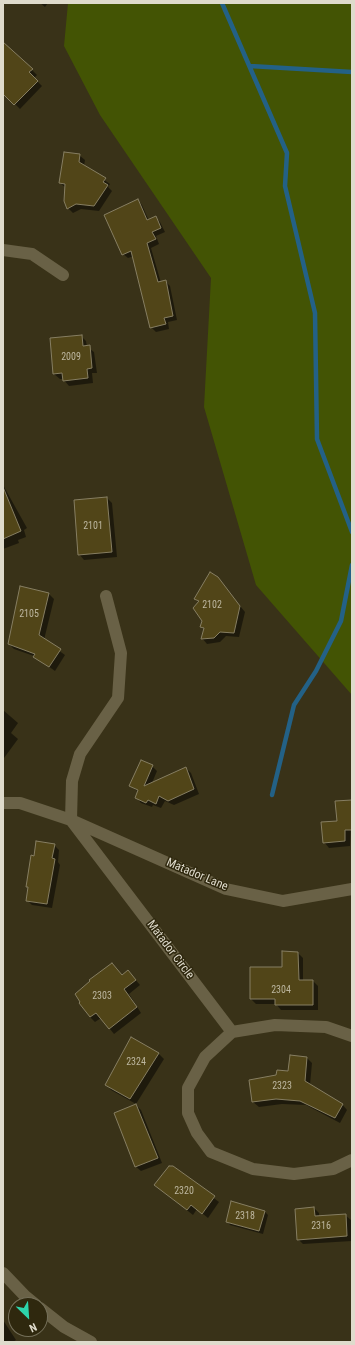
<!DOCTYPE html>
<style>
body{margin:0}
#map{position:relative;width:355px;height:1345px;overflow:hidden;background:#393218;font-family:"Roboto Condensed",sans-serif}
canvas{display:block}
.frame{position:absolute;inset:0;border:4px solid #dfdbcc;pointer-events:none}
.north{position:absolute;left:8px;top:1297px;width:40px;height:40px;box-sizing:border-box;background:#2f280e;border:1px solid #75705a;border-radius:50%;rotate:155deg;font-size:11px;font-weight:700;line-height:16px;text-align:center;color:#dfdbcc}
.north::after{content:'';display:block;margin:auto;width:14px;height:18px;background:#2dd4ab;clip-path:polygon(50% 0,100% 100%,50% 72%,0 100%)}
</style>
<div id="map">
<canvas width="355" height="1345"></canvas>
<div class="frame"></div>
<div class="north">N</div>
</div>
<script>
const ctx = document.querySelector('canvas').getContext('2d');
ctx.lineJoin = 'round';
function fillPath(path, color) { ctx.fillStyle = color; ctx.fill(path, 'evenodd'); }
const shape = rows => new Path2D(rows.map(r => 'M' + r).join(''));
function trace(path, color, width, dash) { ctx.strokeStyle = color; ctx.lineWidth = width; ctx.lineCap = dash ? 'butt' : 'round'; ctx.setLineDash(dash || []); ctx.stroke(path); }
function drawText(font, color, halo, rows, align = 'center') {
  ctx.font = font + ' "Roboto Condensed",sans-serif'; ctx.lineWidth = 3; ctx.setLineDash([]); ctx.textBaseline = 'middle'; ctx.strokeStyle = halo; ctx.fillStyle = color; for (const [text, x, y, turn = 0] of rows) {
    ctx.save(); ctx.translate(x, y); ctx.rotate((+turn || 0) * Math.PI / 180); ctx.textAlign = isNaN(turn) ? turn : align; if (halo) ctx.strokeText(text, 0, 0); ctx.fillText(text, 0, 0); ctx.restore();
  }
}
fillPath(shape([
 [68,3,352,3,352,695,256,585,204,407,211,278,100,115,64,46]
]), '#435404');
fillPath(shape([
 [40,3,48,3,45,7],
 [3,50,16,54,37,75,34,78,42,86,20,109,3,92],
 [79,155,85,160,84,166,110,184,108,187,112,191,99,211,81,209,73,213,68,208,66,188,60,183],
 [138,200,142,205,149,221,156,218,160,222,165,232,156,236,159,244,151,248,161,283,166,282,170,286,177,320,168,322,169,329,156,332,151,327,134,256,128,258,123,254],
 [81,336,86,341,87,347,94,352,97,373,92,373,93,383,69,386,63,379,60,379,54,374],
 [3,485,27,528,24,530,26,537,18,540,19,543,3,549],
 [107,498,112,503,117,557,84,560,79,554],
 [217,578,245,612,239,637,226,636,220,642,207,644,202,638,204,629,201,627,203,621,199,602,195,599],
 [49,594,54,599,44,640,65,655,55,671,34,656,14,649,9,644],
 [3,710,18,723,11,733,18,739,4,758],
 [152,766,157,771,152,783,186,768,191,773,199,794,174,805,165,801,161,808,153,805,152,807,141,803,136,797,139,792,130,786],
 [352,801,350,846,329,848,324,842],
 [54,845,59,850,58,862,60,865,52,908,32,905,27,900,29,889,27,887,34,857],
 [283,952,298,953,303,958,303,981,313,981,318,986,318,1010,281,1010,276,1004,256,1004,251,999,283,968],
 [112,964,123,976,128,971,140,985,129,994,141,1013,114,1034,101,1018,95,1022,90,1017],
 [132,1038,159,1054,164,1059,136,1104,111,1090,106,1084],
 [307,1058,312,1063,310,1085,342,1104,347,1110,340,1123,306,1105,282,1104,259,1107,253,1102,250,1081,289,1072],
 [136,1105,141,1110,162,1163,141,1171,135,1166],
 [173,1167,219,1202,208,1218,197,1209,193,1215,155,1185],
 [314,1208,319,1213,319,1217,345,1215,351,1220,352,1241,303,1244,298,1239],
 [264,1211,268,1215,263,1234,230,1225,227,1221],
 [3,1320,16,1340,13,1342,3,1342]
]), '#0007');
trace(shape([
 [222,3,287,153,285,186,315,313,317,439,352,532],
 [250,66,352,72],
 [272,795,294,705,316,671,341,621,352,565]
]), '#236186', 4.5);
const building = shape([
 [3,42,33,69,29,72,38,81,14,105,3,94,3,42],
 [64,152,80,154,79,162,106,178,103,182,108,185,94,206,76,204,67,209,64,201,65,184,59,183,64,152],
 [138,199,147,220,156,216,161,228,152,232,156,239,147,243,158,282,166,280,173,316,164,318,166,324,150,328,131,251,122,255,104,215,138,199],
 [82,335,83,346,90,345,92,368,87,369,88,378,63,381,62,373,53,374,50,338,82,335],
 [3,487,21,531,3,539,3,487],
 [107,497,112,552,78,555,74,500,107,497],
 [210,572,218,577,240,606,234,633,220,632,214,638,201,639,204,628,200,627,202,621,193,608,199,601,194,599,210,572],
 [20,586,49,593,39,635,61,649,49,667,33,657,35,654,8,644,20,586],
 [141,760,153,765,144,786,186,767,194,789,168,801,159,796,156,804,148,800,146,803,135,798,138,790,129,786,141,760],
 [352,800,352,830,345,830,345,841,323,843,321,822,337,821,335,801,352,800],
 [36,841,55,844,52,858,55,859,47,904,26,901,28,887,26,887,31,855,34,856,36,841],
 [282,951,298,952,299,980,313,980,313,1005,275,1005,275,999,250,999,250,967,282,967,282,951],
 [112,963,122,975,128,970,136,980,124,989,137,1007,109,1029,96,1013,90,1017,79,1003,80,1002,75,994,90,981,89,980,112,963],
 [131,1037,159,1053,130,1099,105,1085,131,1037],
 [290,1055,307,1057,305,1081,343,1104,335,1118,300,1101,276,1099,252,1102,249,1080,276,1075,277,1070,288,1071,290,1055],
 [136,1104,158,1158,135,1167,114,1113,136,1104],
 [169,1166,173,1166,215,1196,202,1214,191,1205,187,1210,154,1185,169,1166],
 [231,1201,265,1211,259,1231,226,1222,231,1201],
 [314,1207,315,1216,346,1214,347,1236,297,1240,295,1209,314,1207]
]);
fillPath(building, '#514518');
trace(building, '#867e62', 1);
trace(shape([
 [3,250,32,254,63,275],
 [106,596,121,653,118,698,80,754,72,781,71,820,226,889,283,901,352,889],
 [3,803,20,803,71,820,232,1032],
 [352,1036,326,1027,275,1025,232,1032,205,1057,188,1088,188,1113,197,1133,211,1152,253,1169,294,1174,333,1169,352,1160],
 [3,1273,25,1296,36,1305],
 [40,1308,64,1327,91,1342]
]), '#696146', 12);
drawText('10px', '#bcb69f', null, [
 ["2009",71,357],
 ["2101",93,526],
 ["2102",212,605],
 ["2105",29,614],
 ["2304",281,990],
 ["2303",102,996],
 ["2324",136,1062],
 ["2323",282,1086],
 ["2320",184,1191],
 ["2318",245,1216],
 ["2316",321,1226]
]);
drawText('12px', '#dfdbcc', '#2f280e', [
 ["Matador Lane",197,875,23],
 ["Matador Circle",170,950,53]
]);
</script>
